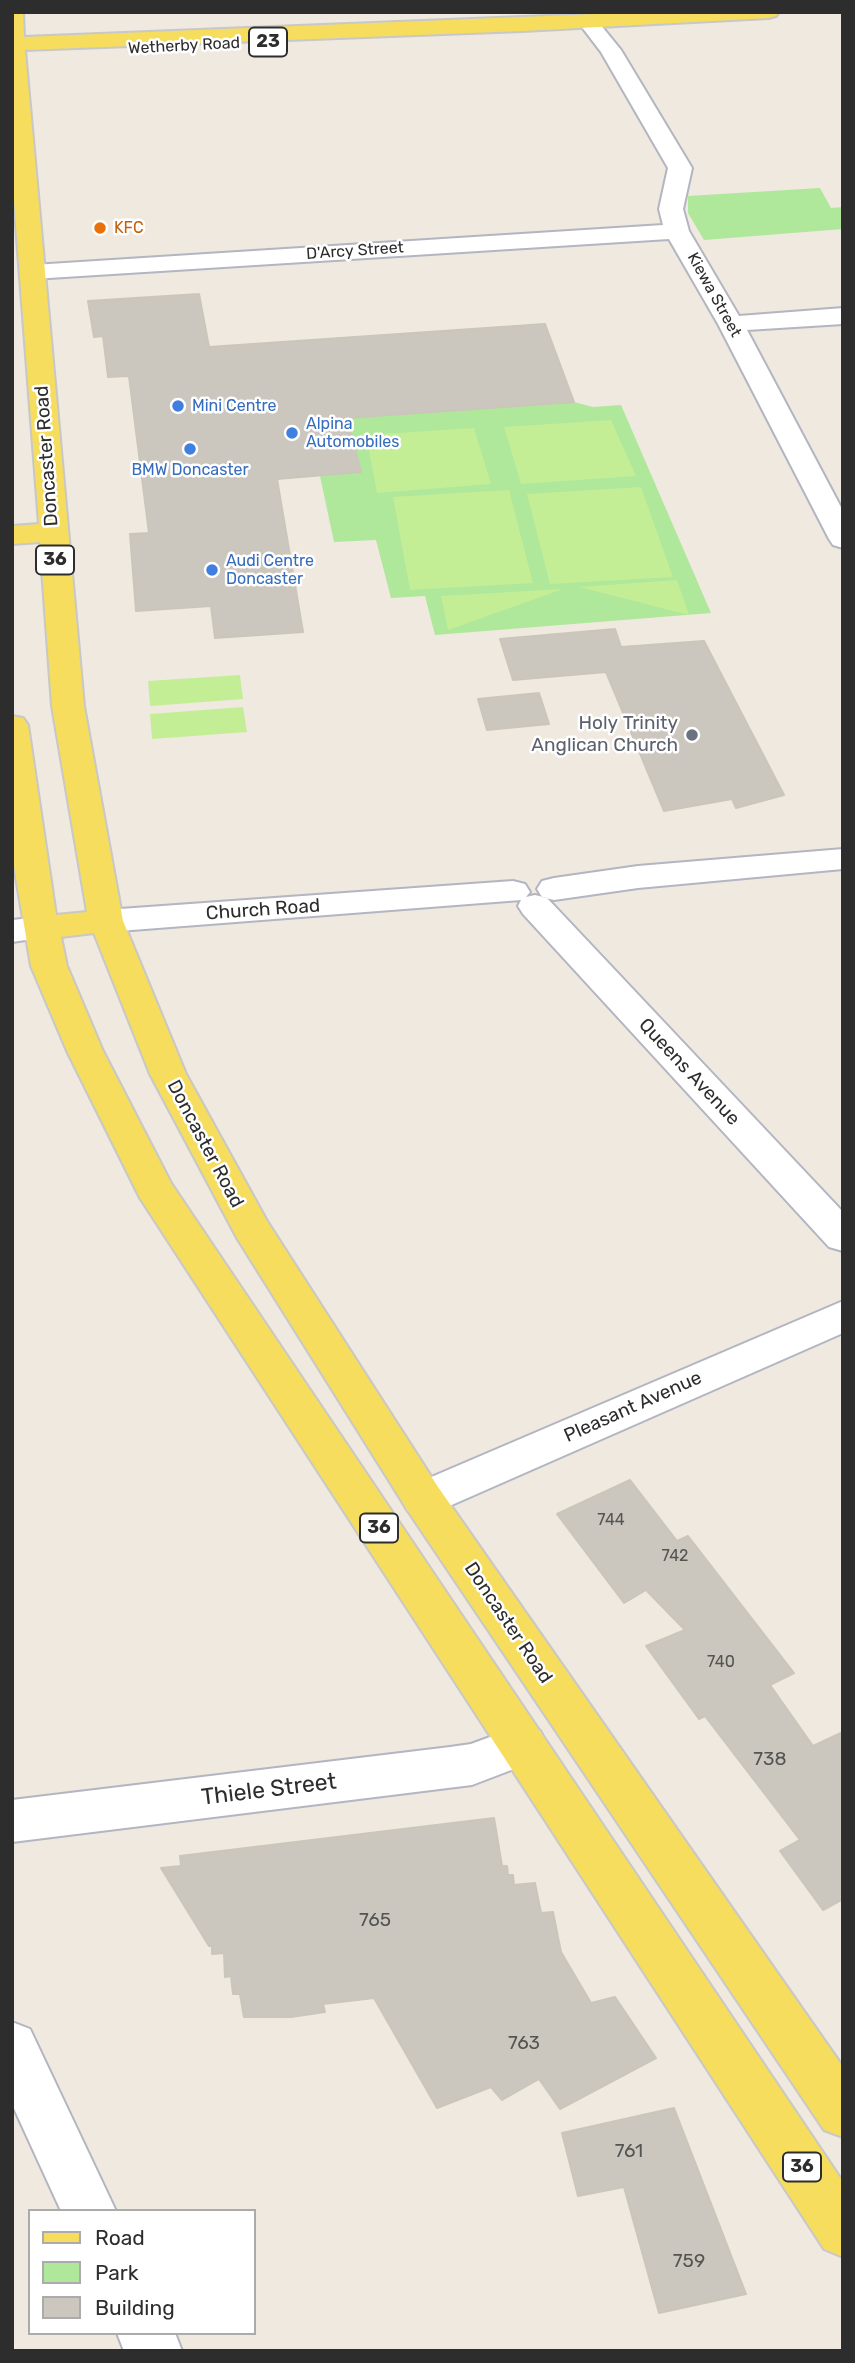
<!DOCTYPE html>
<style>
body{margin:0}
#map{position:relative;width:855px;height:2363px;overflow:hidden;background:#efe9e0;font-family:Rubik,sans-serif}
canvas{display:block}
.frame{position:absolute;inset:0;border:14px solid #2d2d2d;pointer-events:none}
.legend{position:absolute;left:28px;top:2209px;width:228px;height:126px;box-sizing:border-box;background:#fff;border:2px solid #ababab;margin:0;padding:9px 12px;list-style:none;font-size:21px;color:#2d2d2d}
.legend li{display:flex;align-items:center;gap:14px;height:35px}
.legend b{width:35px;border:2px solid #ababab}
</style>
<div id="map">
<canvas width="855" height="2363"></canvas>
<div class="frame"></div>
<ul class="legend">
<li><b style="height:9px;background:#f6dd5d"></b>Road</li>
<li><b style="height:19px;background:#afe79b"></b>Park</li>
<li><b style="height:19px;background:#cbc7be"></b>Building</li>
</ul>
</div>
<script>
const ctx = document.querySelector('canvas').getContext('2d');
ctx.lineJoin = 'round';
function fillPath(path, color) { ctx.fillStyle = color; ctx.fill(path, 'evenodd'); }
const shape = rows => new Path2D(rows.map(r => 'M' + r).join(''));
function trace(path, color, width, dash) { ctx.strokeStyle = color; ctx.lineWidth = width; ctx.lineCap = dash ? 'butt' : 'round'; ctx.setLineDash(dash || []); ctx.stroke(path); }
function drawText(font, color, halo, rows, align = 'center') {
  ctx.font = font + ' Rubik,sans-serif'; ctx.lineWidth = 5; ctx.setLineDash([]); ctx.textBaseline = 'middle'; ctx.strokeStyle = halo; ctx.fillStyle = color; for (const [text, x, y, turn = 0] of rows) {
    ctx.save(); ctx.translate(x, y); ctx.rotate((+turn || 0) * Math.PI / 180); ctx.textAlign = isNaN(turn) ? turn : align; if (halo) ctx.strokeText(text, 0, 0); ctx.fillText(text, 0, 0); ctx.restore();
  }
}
fillPath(shape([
 [820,188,831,208,843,207,843,229,704,240,688,213,688,196],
 [574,402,593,407,621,405,711,613,435,635,425,596,391,598,376,540,334,542,320,476,360,472,347,418]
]), '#afe79b');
fillPath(shape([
 [611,420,636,476,521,484,504,427],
 [474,428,491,484,377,493,366,435],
 [641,487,673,577,550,584,527,494],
 [509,490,533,583,410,590,393,497],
 [677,580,689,615,579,587],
 [563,589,448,630,441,596],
 [240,675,243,699,150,706,148,681],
 [243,707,247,732,152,739,150,714]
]), '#c3ee96');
const building = shape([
 [199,294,209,347,545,324,574,402,347,418,361,472,277,479,303,632,215,638,211,606,136,611,130,534,149,533,129,376,108,377,103,336,94,337,88,301,199,294],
 [615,629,621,647,704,641,784,795,736,808,732,799,664,811,606,672,513,680,500,639,615,629],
 [539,693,549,724,487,730,478,699,539,693],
 [630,1480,677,1541,688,1536,794,1673,770,1685,813,1746,843,1732,843,1899,823,1910,780,1851,800,1840,705,1716,699,1719,646,1646,685,1630,646,1590,624,1603,557,1514,630,1480],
 [494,1818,502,1866,507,1866,508,1875,513,1875,514,1885,535,1883,541,1913,553,1912,561,1952,591,2003,615,1997,656,2058,560,2109,539,2079,502,2100,491,2087,437,2108,374,1998,323,2004,325,2012,291,2017,244,2017,240,1994,233,1994,231,1976,225,1977,224,1953,212,1954,212,1946,209,1946,161,1868,181,1866,180,1856,494,1818],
 [674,2108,746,2294,659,2313,624,2187,578,2196,562,2133,674,2108]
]);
fillPath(building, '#cbc7be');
trace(building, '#cbc6b9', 2);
const minor = shape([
 [588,16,595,18,621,50,692,168,683,209,689,231,739,316,843,308,843,324,747,330,843,511,843,548,833,545,829,539,718,324,669,239,33,279,24,277,21,272,24,267,33,265,663,225,659,209,668,168,601,52,578,22,581,18,588,16],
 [843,849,843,869,638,888,554,900,542,897,537,889,542,881,554,878,638,866,843,849],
 [513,881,525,884,530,892,526,897,535,895,547,898,843,1212,843,1251,829,1247,523,914,518,906,521,900,106,932,94,929,89,921,94,913,106,910,513,881],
 [41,917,53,920,58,928,53,936,12,942,12,920,41,917],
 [843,1301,843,1333,438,1511,423,1516,408,1511,401,1499,408,1487,843,1301],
 [523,1725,540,1731,547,1745,540,1759,472,1785,12,1842,12,1800,450,1747,471,1744,523,1725],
 [12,2022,30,2029,116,2211,61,2211,12,2104,12,2022],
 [117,2333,175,2333,182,2351,124,2351,117,2333]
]);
const primary = shape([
 [12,12,23,12,24,37,646,12,779,12,776,16,769,18,523,31,25,50,84,706,123,921,186,1074,267,1221,438,1487,843,2067,843,2137,824,2130,408,1511,237,1238,150,1074,94,933,61,937,67,966,103,1051,171,1183,843,2182,843,2257,824,2249,140,1198,67,1051,31,966,12,854,12,716,23,718,28,725,56,915,87,912,52,706,40,542,12,544,12,526,39,524,12,174,12,12]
]);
trace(minor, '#b3b5c1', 4);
trace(primary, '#c8c8c8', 4);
fillPath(minor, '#fff');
fillPath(primary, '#f6dd5d');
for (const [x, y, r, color] of [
 [100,228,7,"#e8710a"],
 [178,406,7,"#3f7fe0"],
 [292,433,7,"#3f7fe0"],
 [190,449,7,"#3f7fe0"],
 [212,570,7,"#3f7fe0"],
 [692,735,7,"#6b7280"]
]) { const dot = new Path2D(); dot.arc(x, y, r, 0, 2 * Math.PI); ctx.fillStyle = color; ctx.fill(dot); trace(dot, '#fff', 2.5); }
drawText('16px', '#2d2d2d', '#fff', [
 ["Wetherby Road",184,46,-3],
 ["D'Arcy Street",355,251,-4],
 ["Kiewa Street",714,295,61]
]);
drawText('16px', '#c56008', '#fff', [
 ["KFC",114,228]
], 'left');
drawText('16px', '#366cbe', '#fff', [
 ["Mini Centre",192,406],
 ["Alpina",306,424],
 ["Automobiles",306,442],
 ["BMW Doncaster",190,470,"center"],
 ["Audi Centre",226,561],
 ["Doncaster",226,579]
], 'left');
drawText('16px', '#545451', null, [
 ["744",611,1520],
 ["742",675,1556],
 ["740",721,1662]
]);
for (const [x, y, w] of [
 [268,42,38],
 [55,560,38],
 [379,1528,38],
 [802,2167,38]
]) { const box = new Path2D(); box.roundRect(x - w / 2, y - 14.5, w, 29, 5); ctx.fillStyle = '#fff'; ctx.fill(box); trace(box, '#2d2d2d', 2); }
drawText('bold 18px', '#2d2d2d', null, [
 ["23",268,42],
 ["36",55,560],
 ["36",379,1528],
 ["36",802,2167]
]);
drawText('19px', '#2d2d2d', '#fff', [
 ["Doncaster Road",47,456,-94],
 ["Church Road",263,910,-4],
 ["Queens Avenue",689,1072,47],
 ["Doncaster Road",205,1144,62],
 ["Pleasant Avenue",633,1407,-24],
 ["Doncaster Road",508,1623,56]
]);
drawText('19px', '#5b616d', '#fff', [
 ["Holy Trinity",678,724],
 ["Anglican Church",678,746]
], 'right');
drawText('19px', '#545451', null, [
 ["738",770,1760],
 ["765",375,1921],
 ["763",524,2044],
 ["761",629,2152],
 ["759",689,2262]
]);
drawText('23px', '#2d2d2d', '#fff', [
 ["Thiele Street",269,1790,-7]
]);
</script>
